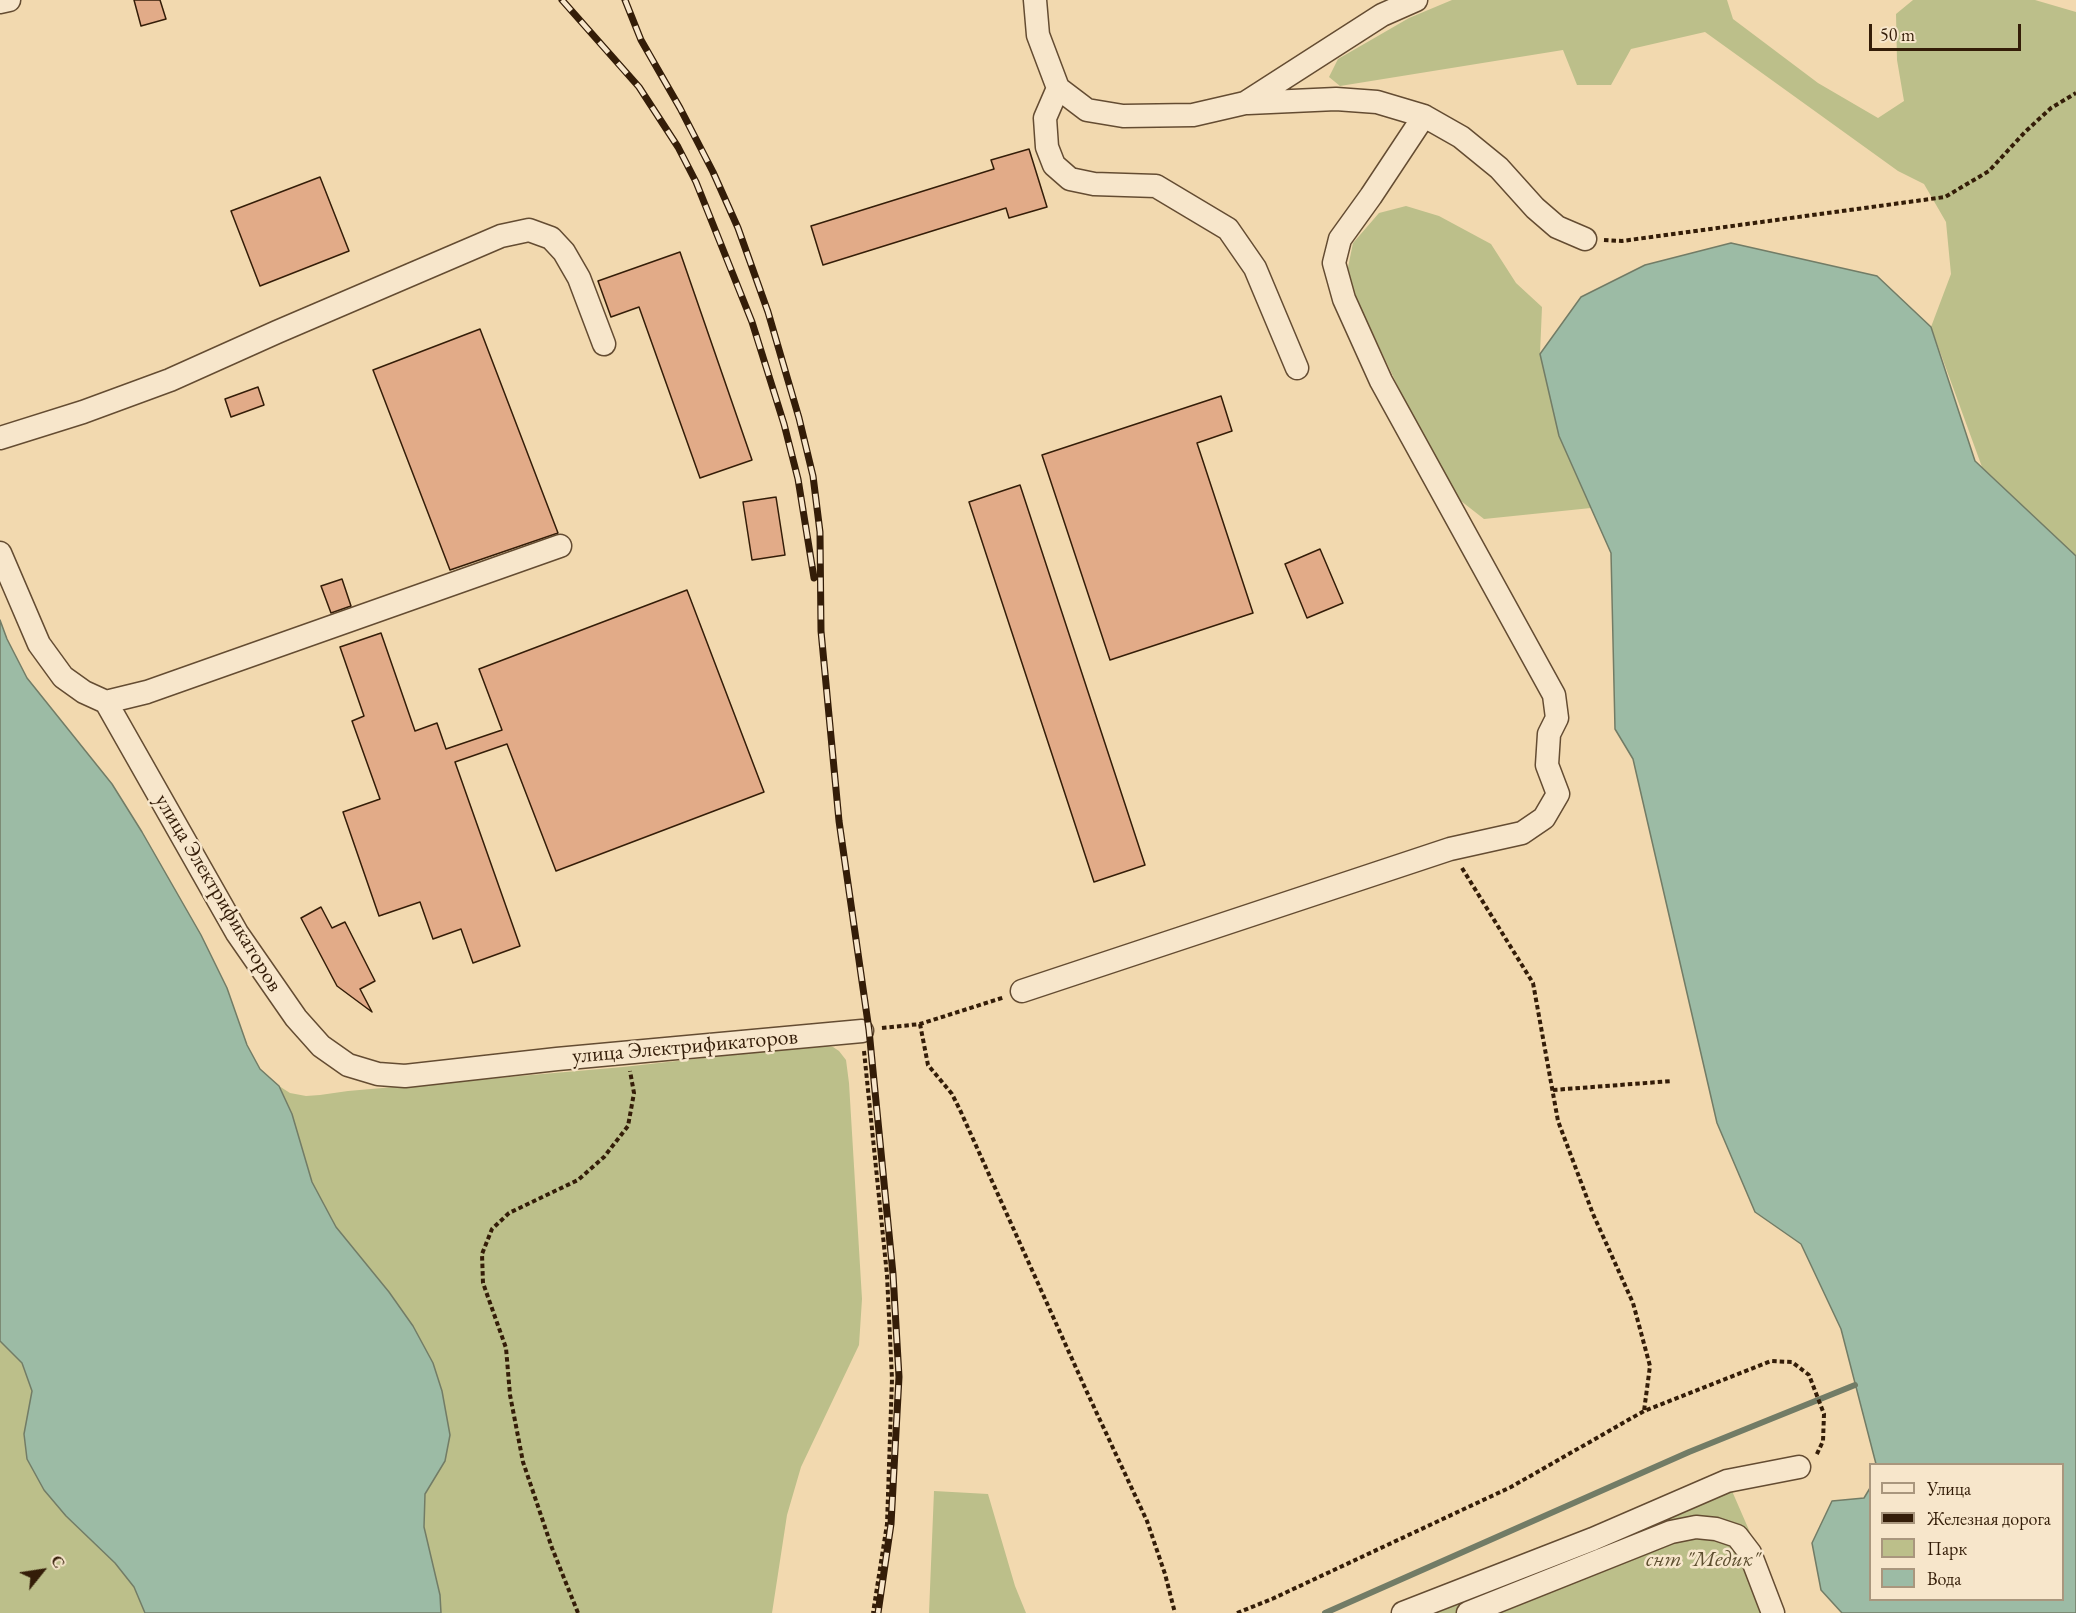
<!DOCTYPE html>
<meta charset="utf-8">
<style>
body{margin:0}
#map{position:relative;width:2076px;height:1613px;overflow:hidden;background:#f2d9af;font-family:"EB Garamond",serif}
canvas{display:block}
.legend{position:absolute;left:1869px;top:1463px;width:195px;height:138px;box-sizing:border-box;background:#f7e6cb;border:2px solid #a9967d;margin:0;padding:8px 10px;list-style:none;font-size:18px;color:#341d08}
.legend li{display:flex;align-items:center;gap:12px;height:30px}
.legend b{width:30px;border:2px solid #a9967d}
.north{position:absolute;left:12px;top:1541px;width:60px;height:60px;-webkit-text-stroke:4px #f7e6cb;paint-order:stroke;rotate:60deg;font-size:16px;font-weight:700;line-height:24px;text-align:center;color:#341d08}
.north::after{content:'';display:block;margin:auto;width:21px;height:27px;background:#341d08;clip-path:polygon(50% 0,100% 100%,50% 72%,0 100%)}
.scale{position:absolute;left:1869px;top:24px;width:152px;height:27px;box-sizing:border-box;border:3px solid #341d08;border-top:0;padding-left:8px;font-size:18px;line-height:21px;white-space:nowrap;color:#341d08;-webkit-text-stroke:4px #f7e6cb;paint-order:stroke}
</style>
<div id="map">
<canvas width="2076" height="1613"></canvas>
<ul class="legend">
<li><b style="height:8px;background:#f7e6cb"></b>Улица</li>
<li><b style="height:8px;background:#341d08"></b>Железная дорога</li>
<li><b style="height:16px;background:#bcbf8a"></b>Парк</li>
<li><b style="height:16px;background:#9cbba5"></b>Вода</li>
</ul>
<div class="north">С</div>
<div class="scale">50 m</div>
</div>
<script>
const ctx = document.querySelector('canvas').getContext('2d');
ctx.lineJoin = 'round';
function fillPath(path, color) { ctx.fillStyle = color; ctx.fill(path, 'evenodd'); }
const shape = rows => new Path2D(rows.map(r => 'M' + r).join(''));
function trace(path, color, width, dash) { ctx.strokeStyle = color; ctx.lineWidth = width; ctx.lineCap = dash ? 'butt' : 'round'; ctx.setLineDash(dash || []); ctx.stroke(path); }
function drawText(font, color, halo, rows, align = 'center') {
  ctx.font = font + ' "EB Garamond",serif'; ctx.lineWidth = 5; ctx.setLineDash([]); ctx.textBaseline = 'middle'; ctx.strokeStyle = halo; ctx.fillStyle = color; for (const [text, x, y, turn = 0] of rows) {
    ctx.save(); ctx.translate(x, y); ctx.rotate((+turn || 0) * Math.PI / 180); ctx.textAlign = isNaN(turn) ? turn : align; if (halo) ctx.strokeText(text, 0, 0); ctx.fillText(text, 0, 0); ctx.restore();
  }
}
fillPath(shape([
 [1452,0,1727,0,1733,19,1818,83,1878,118,1904,101,1897,60,1896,14,1913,0,2035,0,2076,12,2076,556,1982,467,1931,327,1951,274,1946,222,1924,184,1898,171,1705,32,1631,49,1611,85,1577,85,1563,50,1340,86,1329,77,1338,59,1409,18],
 [1406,206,1439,216,1491,244,1516,283,1542,307,1540,354,1561,441,1591,508,1484,519,1461,501,1419,431,1346,277,1353,243,1379,213],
 [820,1045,833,1047,839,1051,846,1060,849,1083,862,1299,859,1345,801,1467,787,1515,772,1613,441,1613,440,1595,424,1527,425,1494,445,1461,413,1326,389,1292,336,1227,312,1182,292,1114,279,1086,290,1093,306,1096,320,1095,348,1091,623,1067],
 [0,1341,22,1363,32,1391,24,1434,27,1459,44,1490,66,1516,115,1563,134,1587,145,1613,0,1613],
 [934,1491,988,1494,1015,1586,1026,1613,929,1613],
 [1732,1491,1785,1613,1424,1613]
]), '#bcbf8a');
const water = shape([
 [1731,243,1877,276,1931,327,1975,461,2076,556,2076,1613,1842,1613,1821,1590,1812,1543,1832,1501,1864,1498,1870,1488,1870,1600,2062,1600,2062,1464,1876,1464,1841,1329,1801,1244,1755,1212,1717,1123,1633,759,1615,729,1611,553,1559,436,1540,354,1581,297,1645,265,1731,243],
 [0,620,7,639,27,678,112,784,142,832,201,935,227,988,247,1045,260,1069,279,1086,292,1114,312,1182,336,1227,389,1292,413,1326,433,1363,442,1391,450,1435,445,1461,425,1494,424,1527,440,1595,441,1613,145,1613,134,1587,115,1563,66,1516,44,1490,27,1459,24,1434,32,1391,22,1363,0,1341,0,620]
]);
fillPath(water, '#9cbba5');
trace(water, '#727c66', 1.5);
trace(shape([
 [1325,1613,1689,1452,1855,1385]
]), '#727c66', 6);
const building = shape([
 [134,0,160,0,166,19,141,26,134,0],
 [1029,149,1047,207,1009,218,1006,208,823,265,811,226,994,169,991,160,1029,149],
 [320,177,349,251,260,286,231,211,320,177],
 [680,252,752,460,700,478,639,307,611,317,598,281,680,252],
 [480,329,558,533,450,570,373,370,480,329],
 [258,387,264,405,231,417,225,399,258,387],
 [1221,396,1232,431,1197,443,1253,613,1110,660,1042,455,1221,396],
 [1020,485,1145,865,1094,882,969,502,1020,485],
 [776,497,785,555,752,560,743,502,776,497],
 [1320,549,1343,603,1307,618,1285,564,1320,549],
 [342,579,351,606,331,613,321,586,342,579],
 [687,590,764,792,556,871,507,744,455,762,520,946,473,963,461,929,433,939,420,902,379,916,343,812,380,799,352,721,364,716,340,647,381,633,415,731,437,723,446,749,502,730,479,669,687,590],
 [321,907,332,928,345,922,375,981,360,989,372,1012,337,986,301,918,321,907]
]);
fillPath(building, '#e2ab88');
trace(building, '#341d08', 1.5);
const minor = shape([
 [1035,0,1038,35,1058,88,1087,110,1123,116,1193,115,1245,103,1382,15,1416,0],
 [0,2,9,0],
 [1058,88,1045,118,1047,147,1054,165,1070,179,1094,184,1156,186,1228,229,1255,268,1297,368],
 [1248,103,1336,99,1377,102,1424,116,1461,137,1499,168,1535,208,1557,227,1585,239],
 [0,438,83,412,170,380,277,332,501,236,529,230,551,238,564,252,579,278,604,344],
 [0,553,39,644,63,677,84,692,106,702,237,933,296,1018,321,1046,348,1065,378,1074,405,1076,557,1059,862,1031],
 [106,702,147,692,560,546],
 [1022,991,1450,849,1522,833,1544,818,1558,794,1547,765,1549,734,1557,718,1554,695,1381,381,1344,299,1334,263,1340,239,1371,196,1424,116],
 [1403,1613,1593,1539,1727,1481,1799,1467],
 [1468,1613,1671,1532,1696,1527,1716,1529,1737,1536,1750,1553,1773,1613]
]);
trace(minor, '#644c32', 25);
trace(shape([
 [1604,240,1622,241,1945,197,1989,171,2026,131,2051,108,2076,93],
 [1462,868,1533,983,1558,1121,1593,1214,1633,1303,1650,1366,1644,1411],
 [920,1024,928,1065,952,1094,960,1110,1086,1390,1147,1521,1165,1574,1175,1613],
 [882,1028,920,1024,1005,997],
 [864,1051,887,1275,892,1379,887,1524,873,1613],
 [1553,1090,1672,1081],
 [578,1613,552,1548,523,1462,510,1395,506,1348,483,1283,482,1254,492,1229,509,1213,578,1180,604,1157,628,1126,634,1093,630,1071],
 [1237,1613,1272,1599,1511,1487,1644,1411,1771,1361,1792,1362,1809,1375,1824,1414,1823,1441,1816,1456]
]), '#341d08', 4, [4.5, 3]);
trace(minor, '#f7e6cb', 22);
const rail = shape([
 [562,0,639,87,678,147,696,182,752,322,784,424,798,479,814,578],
 [625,0,641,40,680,108,713,172,738,228,768,312,799,418,813,476,820,532,821,631,839,821,869,1030,893,1274,899,1377,891,1524,878,1613]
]);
trace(rail, '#341d08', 7);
trace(rail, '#f7e6cb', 4.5, [14]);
drawText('22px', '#341d08', '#f7e6cb', [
 ["улица Электрификаторов",218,893,59],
 ["улица Электрификаторов",685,1047,-5]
]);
drawText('italic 22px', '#5d4e2f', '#f7e6cb', [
 ["снт \"Медик\"",1703,1560]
]);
</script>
